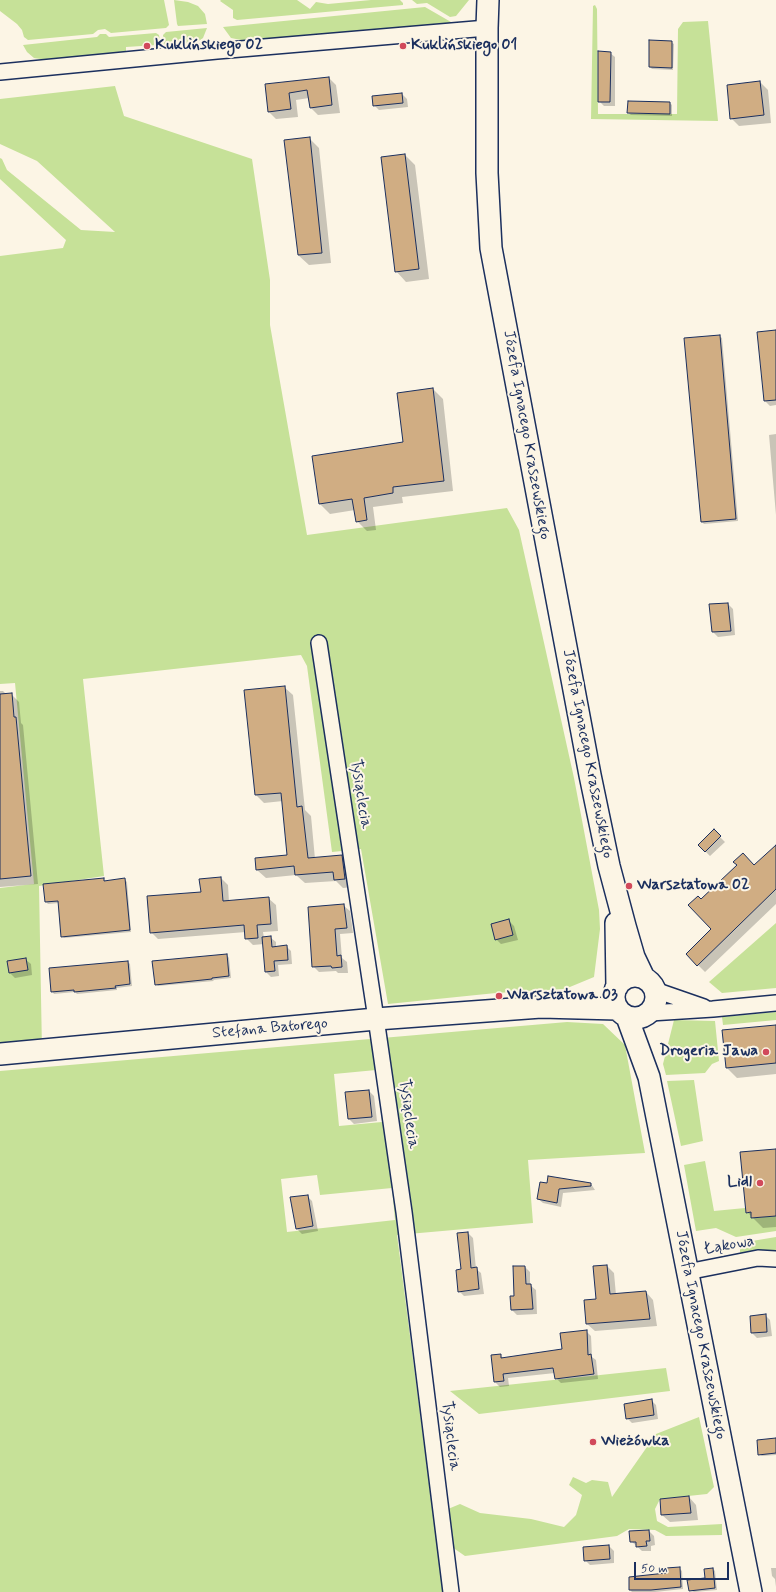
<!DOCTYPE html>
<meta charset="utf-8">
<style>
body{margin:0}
#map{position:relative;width:776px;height:1592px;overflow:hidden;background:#fcf5e5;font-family:Mynerve,sans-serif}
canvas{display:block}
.scale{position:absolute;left:634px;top:1562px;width:95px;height:18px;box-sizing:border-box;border:2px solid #1b2f5e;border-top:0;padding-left:5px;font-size:12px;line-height:14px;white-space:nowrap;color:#1b2f5e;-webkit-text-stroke:3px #fcf5e5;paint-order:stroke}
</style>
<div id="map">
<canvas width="776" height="1592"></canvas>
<div class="scale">50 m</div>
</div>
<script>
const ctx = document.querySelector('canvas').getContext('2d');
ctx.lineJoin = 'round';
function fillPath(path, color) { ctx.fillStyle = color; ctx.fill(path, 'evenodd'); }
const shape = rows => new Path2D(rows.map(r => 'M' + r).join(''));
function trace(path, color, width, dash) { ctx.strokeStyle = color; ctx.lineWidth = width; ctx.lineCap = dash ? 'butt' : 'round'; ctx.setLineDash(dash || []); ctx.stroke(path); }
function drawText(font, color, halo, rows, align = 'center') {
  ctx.font = font + ' Mynerve,sans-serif'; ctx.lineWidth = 4; ctx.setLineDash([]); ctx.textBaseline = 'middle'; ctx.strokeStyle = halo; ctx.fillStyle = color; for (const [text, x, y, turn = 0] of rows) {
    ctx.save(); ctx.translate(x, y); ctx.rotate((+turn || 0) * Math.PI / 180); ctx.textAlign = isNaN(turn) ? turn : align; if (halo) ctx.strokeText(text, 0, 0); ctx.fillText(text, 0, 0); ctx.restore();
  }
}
fillPath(shape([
 [0,0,164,0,169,25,166,28,111,33,105,29,98,30,93,34,28,40,24,37,22,30,17,24,0,11],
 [174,0,188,2,198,6,205,14,207,24,178,26,177,24],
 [221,0,297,0,310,9,316,2,328,4,371,0,400,0,403,3,403,5,237,20,233,18,233,10,220,1],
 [412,0,469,0,456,16,450,17,427,3,417,4],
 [595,5,597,9,598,114,677,114,678,29,683,22,708,21,718,121,591,119,593,6],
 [425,7,451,22,450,25,246,41,231,38,223,27],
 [207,28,203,38,193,45,164,49,163,35,166,32],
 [156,33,159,35,160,41,157,45,126,47,126,53,47,60,34,58,27,52,23,45,97,37,100,34,106,34,109,37],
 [115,86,124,116,252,159,270,280,270,325,307,535,507,508,519,530,574,778,599,910,600,929,594,977,565,989,496,993,388,1004,361,849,332,852,307,666,301,655,83,679,104,876,39,886,42,1051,0,1054,0,888,34,884,15,683,0,684,0,256,63,248,66,240,0,179,0,158,2,159,7,170,81,230,115,232,37,161,0,144,0,99],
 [776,923,776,988,722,993,709,982],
 [776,1012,776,1020,723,1025,722,1017],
 [674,1020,715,1021,719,1061,712,1064,705,1073,666,1075,663,1064],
 [567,1022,603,1024,625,1045,645,1153,528,1160,533,1223,397,1235,443,1592,0,1592,0,1071],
 [376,1070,382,1122,339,1126,334,1074],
 [317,1175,320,1195,392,1188,395,1220,287,1232,281,1179],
 [694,1080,703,1141,681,1146,667,1081],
 [705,1161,714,1211,745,1208,746,1213,751,1212,752,1218,776,1216,776,1231,736,1237,716,1228,696,1231,684,1165],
 [776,1237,776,1259,740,1261,740,1243],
 [666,1368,670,1391,479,1414,450,1391],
 [699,1417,714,1487,707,1494,660,1499,655,1509,657,1521,668,1527,722,1524,722,1535,666,1536,655,1530,629,1529,617,1536,465,1556,452,1547,448,1509,460,1504,480,1513,531,1519,564,1527,576,1515,582,1495,569,1485,573,1477,586,1483,592,1480,608,1482,612,1497,656,1434]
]), '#c6e198');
fillPath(shape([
 [671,42,674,44,673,70,652,69,650,67],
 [610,53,615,57,615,106,604,106,599,101],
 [329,78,336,85,340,113,318,115,311,108,309,98,296,100,298,117,276,119,269,112,266,85],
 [760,82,768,90,771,123,739,126,731,118],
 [402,94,407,99,408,107,379,110,374,105],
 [670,103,672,105,672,116,631,115,628,113],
 [309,138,319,148,331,263,309,265,298,255],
 [405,155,415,165,429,279,406,282,396,271],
 [776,331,776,405,770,406,765,401],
 [719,336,722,338,738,521,704,524,702,522],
 [433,389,443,399,453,491,402,497,403,503,373,507,376,530,367,531,357,521,355,510,330,514,320,504,313,457,404,443],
 [776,434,776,515,769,435],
 [728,604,733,609,735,635,718,637,713,632,711,605],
 [284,687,293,695,305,810,311,816,315,859,342,856,350,865,353,887,343,888,336,881,305,883,296,875,266,878,257,870,256,859,288,856,283,801,264,803,256,795],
 [0,691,3,691,7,695,11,694,19,702,21,723,23,725,38,884,0,887],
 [714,831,725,842,710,856,699,845],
 [776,846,776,904,705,972,687,954,713,929,701,901,755,866],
 [221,878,228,885,229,902,268,898,276,905,278,931,263,932,264,938,271,938,276,942,276,947,286,946,291,951,292,964,278,965,279,976,271,977,266,972,264,944,253,945,246,938,246,932,158,939,151,932],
 [103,879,106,882,125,880,127,882,131,932,64,938,62,936,59,903,48,904,46,902],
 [344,906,350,911,353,933,340,934,342,958,347,962,348,973,338,973,336,971,319,972,313,966],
 [509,921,514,926,518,940,501,944,496,939],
 [227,955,229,958,231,978,213,980,214,981,158,986,156,984],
 [26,960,31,964,32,975,15,978,10,973],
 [128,962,130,964,132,986,117,988,117,990,77,994,75,992,54,994,52,991],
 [776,1026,776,1074,737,1078,727,1068],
 [369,1091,374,1096,377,1121,354,1124,349,1119],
 [776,1150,776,1227,763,1228,747,1212],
 [548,1184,591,1184,595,1190,563,1193,561,1207,543,1203,538,1199],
 [307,1196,312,1201,318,1231,302,1234,297,1229],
 [468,1233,473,1238,476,1269,481,1273,484,1294,464,1296,459,1291],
 [607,1266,614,1273,616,1295,646,1292,653,1300,657,1326,595,1331,587,1324,597,1300],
 [525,1267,530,1272,530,1285,536,1290,537,1314,517,1315,512,1310,515,1297],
 [765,1315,770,1320,772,1336,757,1338,752,1333,751,1317],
 [586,1331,591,1336,592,1357,596,1360,598,1379,561,1383,556,1378,555,1373,508,1378,509,1386,500,1387,495,1382,500,1355,504,1359,563,1350],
 [651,1400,656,1405,658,1419,632,1423,627,1418],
 [776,1439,776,1455,762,1456,759,1454],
 [689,1497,696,1505,698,1520,670,1522,662,1515],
 [649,1531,654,1536,655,1545,651,1546,651,1551,642,1551,631,1541],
 [609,1546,614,1551,614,1563,590,1565,585,1560],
 [679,1568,682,1571,683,1589,655,1592,632,1592,630,1590],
 [771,1568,776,1568,776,1587,775,1579,772,1576],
 [713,1569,715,1571,717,1590,694,1592,690,1590,706,1579]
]), '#0003');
const building = shape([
 [649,40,672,41,672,68,649,67,649,40],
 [598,51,611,52,610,102,598,102,598,51],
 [329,77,332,105,310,108,307,90,289,93,291,109,268,112,265,84,329,77],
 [760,81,764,115,730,119,727,85,760,81],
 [402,93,403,103,373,106,372,96,402,93],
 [628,101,670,102,670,114,627,113,628,101],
 [310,137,322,253,298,255,284,140,310,137],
 [405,154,419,269,395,272,381,157,405,154],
 [776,330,776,400,764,401,757,332,776,330],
 [720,335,736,519,701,522,684,338,720,335],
 [433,388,444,481,393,487,393,493,364,498,367,520,356,522,352,499,319,504,312,456,403,442,397,393,433,388],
 [728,603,731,631,712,632,709,604,728,603],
 [285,686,297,807,302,806,308,858,342,855,345,879,334,880,333,872,295,875,294,866,256,870,255,858,287,855,281,793,255,795,244,690,285,686],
 [12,693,14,717,16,717,31,876,0,879,0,694,12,693],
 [714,829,721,836,705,852,698,845,714,829],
 [776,845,776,889,697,966,686,954,711,929,688,905,698,896,701,899,737,865,733,862,743,853,754,865,776,845],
 [221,877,223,901,269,897,271,924,257,925,258,938,245,939,244,925,150,933,147,896,201,892,199,879,221,877],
 [104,878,104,881,125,878,130,930,61,937,58,901,45,902,43,884,104,878],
 [344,904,347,928,335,929,337,956,341,955,342,967,332,968,331,966,312,967,308,907,344,904],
 [509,919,513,935,495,940,491,924,509,919],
 [271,936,272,947,287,945,288,960,274,961,275,971,265,972,262,937,271,936],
 [227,954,229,976,212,978,212,979,155,985,152,961,227,954],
 [26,958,28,970,9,973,7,961,26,958],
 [128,961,130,984,115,986,116,988,74,992,74,990,51,992,49,968,128,961],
 [776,1025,776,1063,726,1068,722,1030,776,1025],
 [369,1090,372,1117,348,1119,345,1092,369,1090],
 [776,1149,776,1216,751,1218,751,1212,746,1213,740,1152,776,1149],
 [548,1176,591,1183,591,1186,559,1189,557,1203,537,1199,540,1182,547,1183,548,1176],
 [308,1195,313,1226,296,1229,290,1197,308,1195],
 [468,1232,471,1268,477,1267,479,1289,458,1292,456,1270,461,1269,457,1233,468,1232],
 [607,1265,610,1294,646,1291,650,1319,586,1324,584,1300,596,1299,593,1266,607,1265],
 [513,1266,525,1266,526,1284,531,1284,533,1309,511,1310,510,1296,514,1296,513,1266],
 [766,1314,767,1332,751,1333,750,1316,766,1314],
 [587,1330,588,1355,591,1354,594,1374,555,1379,553,1368,503,1374,504,1381,494,1382,491,1355,501,1354,501,1358,562,1349,560,1333,587,1330],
 [652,1399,654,1415,626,1419,624,1404,652,1399],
 [776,1438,776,1453,758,1455,757,1440,776,1438],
 [689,1496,691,1513,661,1515,660,1499,689,1496],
 [649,1530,650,1541,646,1541,647,1546,636,1547,636,1542,630,1542,629,1531,649,1530],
 [609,1545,610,1559,584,1561,583,1547,609,1545],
 [680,1567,681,1587,651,1590,629,1590,629,1577,666,1573,666,1568,680,1567],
 [713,1568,715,1588,689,1591,687,1580,705,1578,704,1569,713,1568]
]);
fillPath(building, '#d0ad83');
trace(building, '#1b2f5e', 1);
const street = shape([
 [0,72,217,51,487,28],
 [319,643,378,1032,404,1212,451,1592],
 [655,990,704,1007],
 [650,1013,713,1009,776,1003],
 [687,1272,758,1258,776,1259]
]);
const secondary = shape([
 [488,0,487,28,487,173,491,248,590,775,609,866,625,926,634,957,644,978],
 [616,923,617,987],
 '614 997a21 21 0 1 1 42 0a21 21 0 1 1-42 0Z',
 [627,1017,649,1077,751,1592],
 [0,1054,376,1019,541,1007,617,1009]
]);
trace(street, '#1b2f5e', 18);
trace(secondary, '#1b2f5e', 24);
trace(street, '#fcf5e5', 15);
trace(secondary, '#fcf5e5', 21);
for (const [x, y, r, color] of [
 [147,46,4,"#d1495b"],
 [403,46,4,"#d1495b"],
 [629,886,4,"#d1495b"],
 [499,996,4,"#d1495b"],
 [766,1052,4,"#d1495b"],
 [760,1183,4,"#d1495b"],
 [593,1442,4,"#d1495b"]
]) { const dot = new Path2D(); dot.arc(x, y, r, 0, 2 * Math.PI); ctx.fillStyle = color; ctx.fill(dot); trace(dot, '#fcf5e5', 1.5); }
drawText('bold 16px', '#1b2f5e', '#fcf5e5', [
 ["Kuklińskiego 02",155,46],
 ["Kuklińskiego 01",411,46],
 ["Warsztatowa 02",637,886],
 ["Warsztatowa 03",507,996],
 ["Drogeria Jawa",758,1052,"right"],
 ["Lidl",752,1183,"right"],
 ["Wieżówka",601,1442]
], 'left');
drawText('16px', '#1b2f5e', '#fcf5e5', [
 ["Józefa Ignacego Kraszewskiego",526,435,80],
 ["Józefa Ignacego Kraszewskiego",587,754,79],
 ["Tysiąclecia",360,794,81],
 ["Stefana Batorego",270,1029,-5],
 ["Tysiąclecia",408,1114,82],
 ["Łąkowa",729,1246,-10],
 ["Józefa Ignacego Kraszewskiego",700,1335,79],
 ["Tysiąclecia",450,1436,83]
]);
</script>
